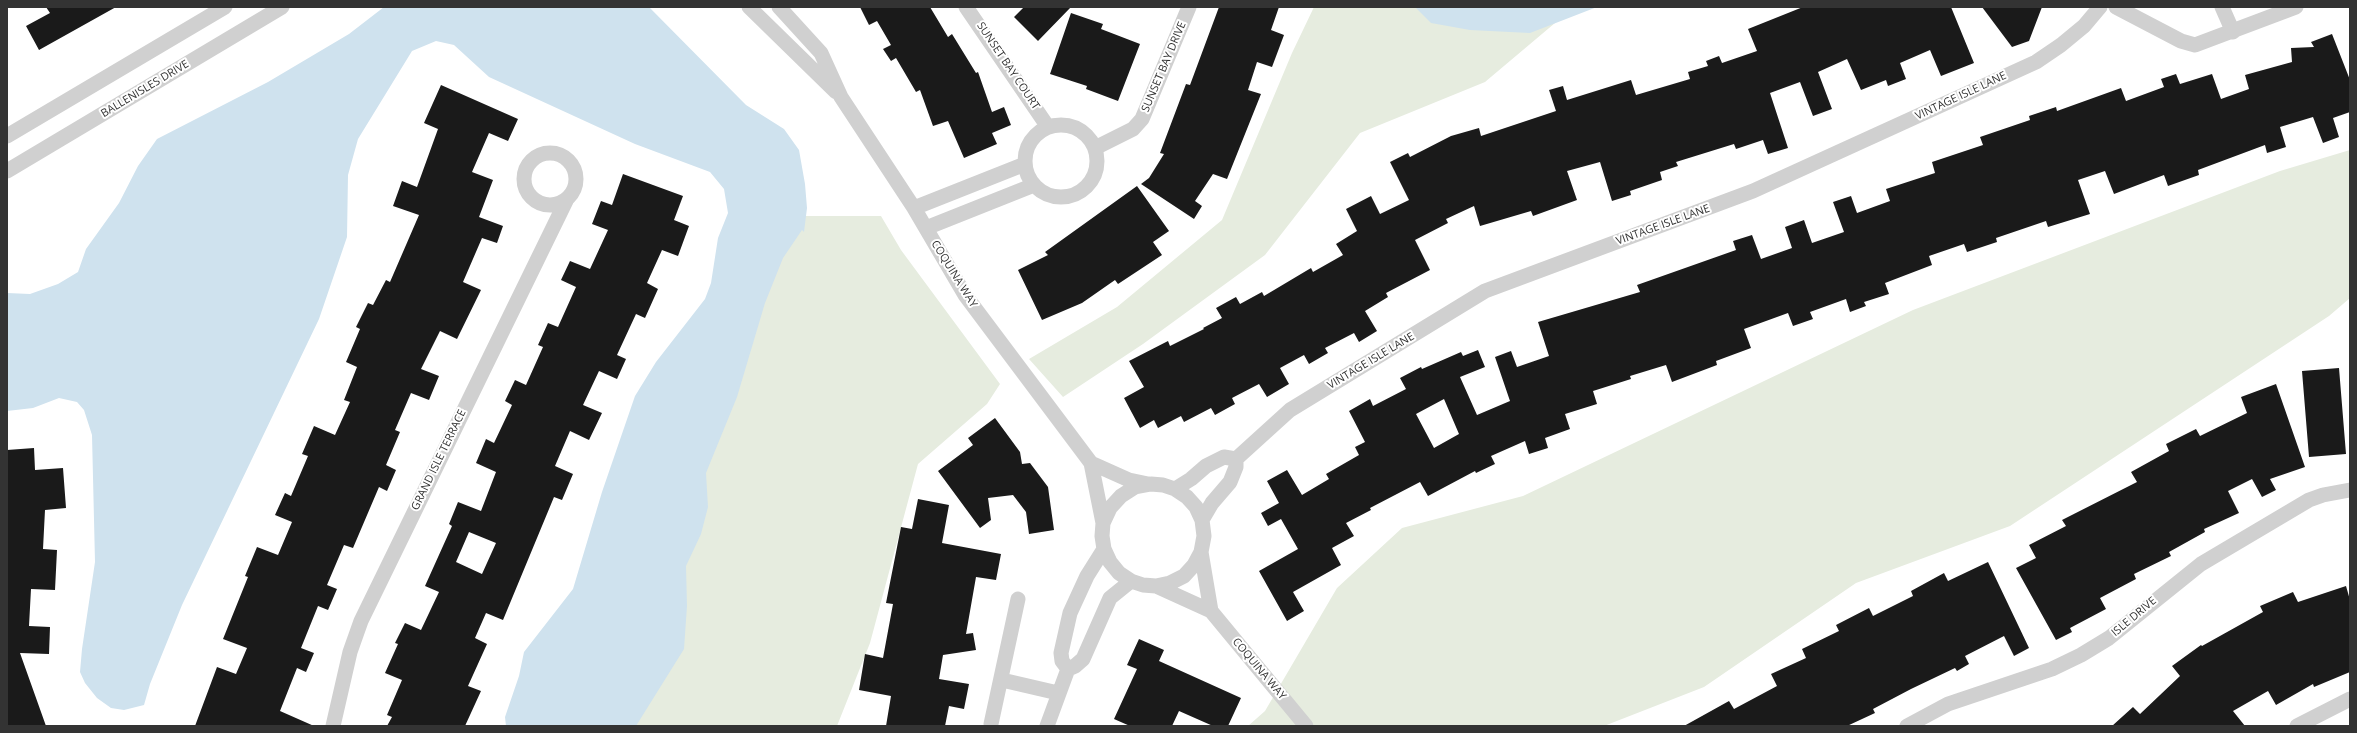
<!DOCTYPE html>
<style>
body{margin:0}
#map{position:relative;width:2357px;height:733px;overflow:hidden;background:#fff;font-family:"Open Sans",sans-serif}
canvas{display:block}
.frame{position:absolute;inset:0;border:8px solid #333;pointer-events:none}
</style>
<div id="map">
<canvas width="2357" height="733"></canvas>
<div class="frame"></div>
</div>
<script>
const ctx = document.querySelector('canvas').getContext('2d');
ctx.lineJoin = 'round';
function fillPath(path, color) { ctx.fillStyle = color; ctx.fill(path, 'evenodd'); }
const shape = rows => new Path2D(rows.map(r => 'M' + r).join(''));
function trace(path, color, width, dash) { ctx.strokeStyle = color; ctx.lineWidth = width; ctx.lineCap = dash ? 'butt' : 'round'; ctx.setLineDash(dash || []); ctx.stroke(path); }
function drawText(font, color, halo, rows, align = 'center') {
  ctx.font = font + ' "Open Sans",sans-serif'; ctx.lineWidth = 4; ctx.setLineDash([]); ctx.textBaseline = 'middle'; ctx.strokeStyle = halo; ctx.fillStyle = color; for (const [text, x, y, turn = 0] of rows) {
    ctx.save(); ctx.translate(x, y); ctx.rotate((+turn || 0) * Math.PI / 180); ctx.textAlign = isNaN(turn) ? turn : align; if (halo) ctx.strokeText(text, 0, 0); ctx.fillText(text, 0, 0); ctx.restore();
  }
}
fillPath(shape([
 [1314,7,1574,7,1485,82,1360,133,1265,255,1143,344,1063,397,1029,359,1117,307,1222,220,1292,53],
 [2350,150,2350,298,2329,316,2010,526,1856,583,1704,687,1604,726,1248,726,1265,711,1337,588,1402,528,1523,496,1913,310,2280,171],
 [789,216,881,216,901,250,1000,384,987,404,918,464,870,643,837,726,567,726]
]), '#e6ecdf');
fillPath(shape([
 [384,7,649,7,746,105,784,129,799,150,805,184,807,208,804,232,802,230,783,258,765,303,737,397,706,473,708,507,701,534,686,566,687,606,684,649,636,726,506,726,505,717,519,676,524,652,573,589,602,492,635,396,656,362,705,299,711,283,718,238,728,213,724,189,710,172,635,144,489,77,454,45,436,41,412,51,358,139,348,175,347,237,319,319,182,605,150,684,144,705,124,710,111,708,97,698,85,683,80,672,82,649,95,562,92,435,84,410,77,402,59,398,33,408,7,411,7,293,30,294,58,284,78,272,86,249,119,203,138,166,157,139,268,82,349,34],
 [1415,7,1597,7,1530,33,1470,30,1431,23]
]), '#cfe2ee');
fillPath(shape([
 [46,7,116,7,39,50,26,26,50,13],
 [860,7,930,7,948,37,952,34,976,73,978,72,992,112,1004,107,1011,125,992,133,997,144,964,158,948,121,933,126,920,90,916,92,896,58,891,61,883,49,891,45,877,21,869,25],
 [1024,7,1071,7,1038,41,1014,17],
 [1219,7,1279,7,1271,30,1284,35,1272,67,1257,62,1248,90,1261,94,1227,179,1213,174,1195,201,1202,206,1194,219,1141,184,1149,178,1164,154,1160,153,1186,84,1190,85],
 [1803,7,1951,7,1974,63,1941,76,1930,50,1900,63,1906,79,1888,86,1886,80,1861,90,1847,59,1818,72,1832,109,1813,116,1800,82,1770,93,1788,148,1768,154,1763,140,1736,149,1734,144,1676,162,1678,166,1660,172,1662,180,1630,191,1631,195,1612,201,1600,162,1567,171,1577,200,1533,216,1531,211,1480,226,1474,206,1446,219,1448,223,1415,240,1430,270,1386,293,1388,297,1365,311,1377,331,1359,342,1354,333,1325,348,1328,353,1309,364,1304,355,1280,368,1289,384,1267,397,1259,384,1232,398,1235,404,1215,415,1211,408,1184,422,1181,416,1158,428,1154,420,1140,428,1124,398,1144,387,1129,361,1168,341,1170,346,1204,329,1203,328,1222,318,1216,308,1236,297,1240,304,1262,292,1264,296,1311,268,1313,272,1343,255,1336,244,1357,231,1346,209,1371,196,1380,214,1409,200,1390,162,1408,153,1410,157,1451,136,1479,128,1481,136,1556,111,1549,90,1563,86,1567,100,1631,80,1636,95,1690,79,1688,72,1708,66,1706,61,1719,56,1722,63,1757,51,1748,29],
 [1982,7,2042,7,2029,41,2012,47],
 [1071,13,1103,24,1101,29,1140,44,1118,101,1086,89,1087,86,1050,74],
 [2332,34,2350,80,2350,112,2333,118,2339,137,2323,143,2313,117,2280,127,2286,147,2267,153,2265,145,2198,170,2199,175,2168,186,2164,175,2114,194,2105,171,2078,180,2090,214,2048,227,2046,221,1996,238,1997,242,1967,252,1964,244,1929,256,1932,265,1885,283,1889,294,1864,302,1866,306,1850,312,1846,299,1810,312,1813,319,1793,326,1788,313,1744,329,1751,348,1716,361,1717,365,1672,382,1666,365,1630,376,1631,379,1593,391,1597,404,1565,414,1570,429,1545,438,1548,448,1529,454,1525,441,1491,456,1495,464,1476,473,1475,471,1428,496,1420,482,1370,508,1371,510,1346,523,1354,536,1332,548,1341,565,1293,592,1304,611,1287,621,1259,571,1298,549,1281,519,1268,526,1261,513,1279,503,1267,481,1287,470,1302,495,1329,479,1326,474,1359,455,1355,447,1365,442,1349,411,1370,399,1373,406,1406,389,1400,378,1421,367,1422,369,1461,352,1463,356,1478,350,1485,367,1460,377,1477,415,1510,401,1495,357,1511,351,1517,367,1549,356,1538,322,1640,292,1637,285,1736,250,1733,241,1752,235,1761,259,1792,248,1785,227,1804,220,1812,243,1844,232,1833,202,1851,196,1857,213,1890,201,1886,189,1935,173,1932,162,1983,145,1980,137,2030,120,2029,116,2056,107,2057,111,2121,88,2126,101,2164,87,2161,79,2176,74,2180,84,2212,74,2221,99,2249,89,2245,75,2292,62,2291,48,2314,47,2311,42],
 [1444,399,1459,434,1434,448,1416,414],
 [441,85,518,119,508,141,489,133,472,172,493,180,479,217,503,226,497,243,482,238,463,282,481,290,457,339,440,331,421,369,439,376,429,400,411,393,395,430,400,432,386,465,396,470,387,491,379,487,353,548,344,545,327,585,337,589,328,610,318,606,301,648,314,653,306,672,297,668,280,711,314,726,195,726,217,667,236,674,247,648,223,639,248,577,245,576,257,547,278,555,292,522,275,515,285,493,291,496,308,456,302,454,314,426,335,435,350,402,344,400,357,367,346,362,360,329,356,327,368,303,373,305,386,280,390,282,419,215,393,206,402,181,417,187,438,129,424,123],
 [623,174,683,196,674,220,689,226,678,256,662,250,647,283,658,289,645,318,636,314,617,355,626,359,617,379,599,371,583,405,602,413,589,440,570,431,555,466,573,474,562,500,554,497,503,620,486,613,475,638,487,644,468,686,481,691,465,726,387,726,392,717,387,715,402,680,385,673,398,644,395,643,405,623,421,630,439,592,425,586,452,526,449,524,458,502,481,511,496,472,476,463,486,439,494,443,512,405,505,401,515,380,526,385,543,347,538,345,548,323,558,327,576,287,561,280,570,261,590,269,608,230,592,224,601,201,612,205],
 [469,532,496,543,482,574,456,562],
 [1137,186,1169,231,1153,242,1162,255,1118,284,1115,280,1082,303,1042,320,1018,270,1048,255,1045,252],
 [2339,368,2346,454,2309,457,2302,371],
 [2276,384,2305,467,2270,479,2276,490,2262,497,2252,479,2228,491,2239,513,2204,529,2205,532,2169,552,2171,556,2134,574,2136,579,2100,598,2106,609,2070,628,2072,632,2056,640,2016,568,2036,558,2029,545,2066,526,2062,520,2137,482,2131,472,2169,451,2166,444,2196,429,2200,436,2247,413,2241,397],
 [995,418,1020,452,1022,464,1030,463,1048,487,1054,530,1029,534,1026,512,1013,495,988,498,991,520,980,528,938,471,973,445,968,438],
 [34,448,35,470,63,468,66,508,45,510,43,549,57,550,55,590,31,589,29,626,50,627,49,654,20,653,46,726,7,726,7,450],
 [918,499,949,505,942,543,1001,554,996,580,976,577,966,634,973,633,976,650,943,655,939,679,969,684,964,709,949,706,945,726,886,726,891,696,859,690,865,654,883,658,893,604,886,603,901,527,912,529],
 [1988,562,2029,648,2014,656,2004,636,1965,656,1969,664,1957,671,1955,668,1911,689,1873,709,1875,713,1847,726,1684,726,1729,701,1734,709,1777,686,1771,674,1806,658,1802,649,1839,631,1836,625,1869,608,1873,616,1913,596,1911,591,1944,573,1948,581],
 [2346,586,2350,600,2350,672,2314,687,2313,684,2276,705,2268,691,2233,711,2245,726,2112,726,2133,707,2140,714,2180,676,2172,666,2201,645,2202,646,2263,612,2260,606,2293,592,2298,602],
 [1139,639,1164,650,1159,661,1241,698,1228,726,1213,726,1179,711,1172,726,1130,726,1114,719,1137,669,1127,665]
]), '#1a1a1a');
trace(shape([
 [749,7,836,92],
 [779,7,821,53,841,97,914,208,965,295,1091,463],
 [966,7,1048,127],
 [2116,7,2181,41,2195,45,2296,7],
 [2222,7,2233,32],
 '1025 161a36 36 0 1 1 72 0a36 36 0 1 1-72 0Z',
 [7,136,225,7],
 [1095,148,1133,129,1142,119,1189,7],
 '524 179a26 26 0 1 1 52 0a26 26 0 1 1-52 0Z',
 [7,171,282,7],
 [914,208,1025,164],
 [926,228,1034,185],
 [1236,459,1290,410,1485,291,1753,191,2036,62,2061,45,2084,26,2100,7],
 [1175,489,1191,479,1206,466,1224,457,1236,459,1236,467,1230,482,1212,503,1202,520],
 [1103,523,1091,463,1129,480,1148,484],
 [1104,549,1087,576,1070,613,1061,653,1062,661,1068,669,1075,666,1083,659,1110,598,1131,581],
 [1156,586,1211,611,1201,552,1204,536,1202,520,1196,507,1187,497,1175,489,1163,485,1151,484,1135,487,1121,496,1110,508,1103,523,1102,536,1104,549,1110,562,1119,573,1131,581,1143,585,1156,586,1170,583,1184,576,1194,565,1201,552],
 [1211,611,1306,726],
 [1002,680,1058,693],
 [991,724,1018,599],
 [333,726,350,652,361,621,566,201],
 [1047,726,1068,669],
 [1907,726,1948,704,2052,669,2081,655,2109,638,2201,564,2309,500,2323,495,2350,490],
 [2297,726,2350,699]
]), '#d0d0d0', 15);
drawText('11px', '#333', '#fff', [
 ["SUNSET BAY COURT",1008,66,56],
 ["SUNSET BAY DRIVE",1164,67,-67],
 ["BALLENISLES DRIVE",145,89,-31],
 ["VINTAGE ISLE LANE",1961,96,-25],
 ["VINTAGE ISLE LANE",1663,225,-20],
 ["COQUINA WAY",954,274,58],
 ["VINTAGE ISLE LANE",1371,361,-31],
 ["GRAND ISLE TERRACE",439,460,-64],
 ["ISLE DRIVE",2134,617,-40],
 ["COQUINA WAY",1259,669,50]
]);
</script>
